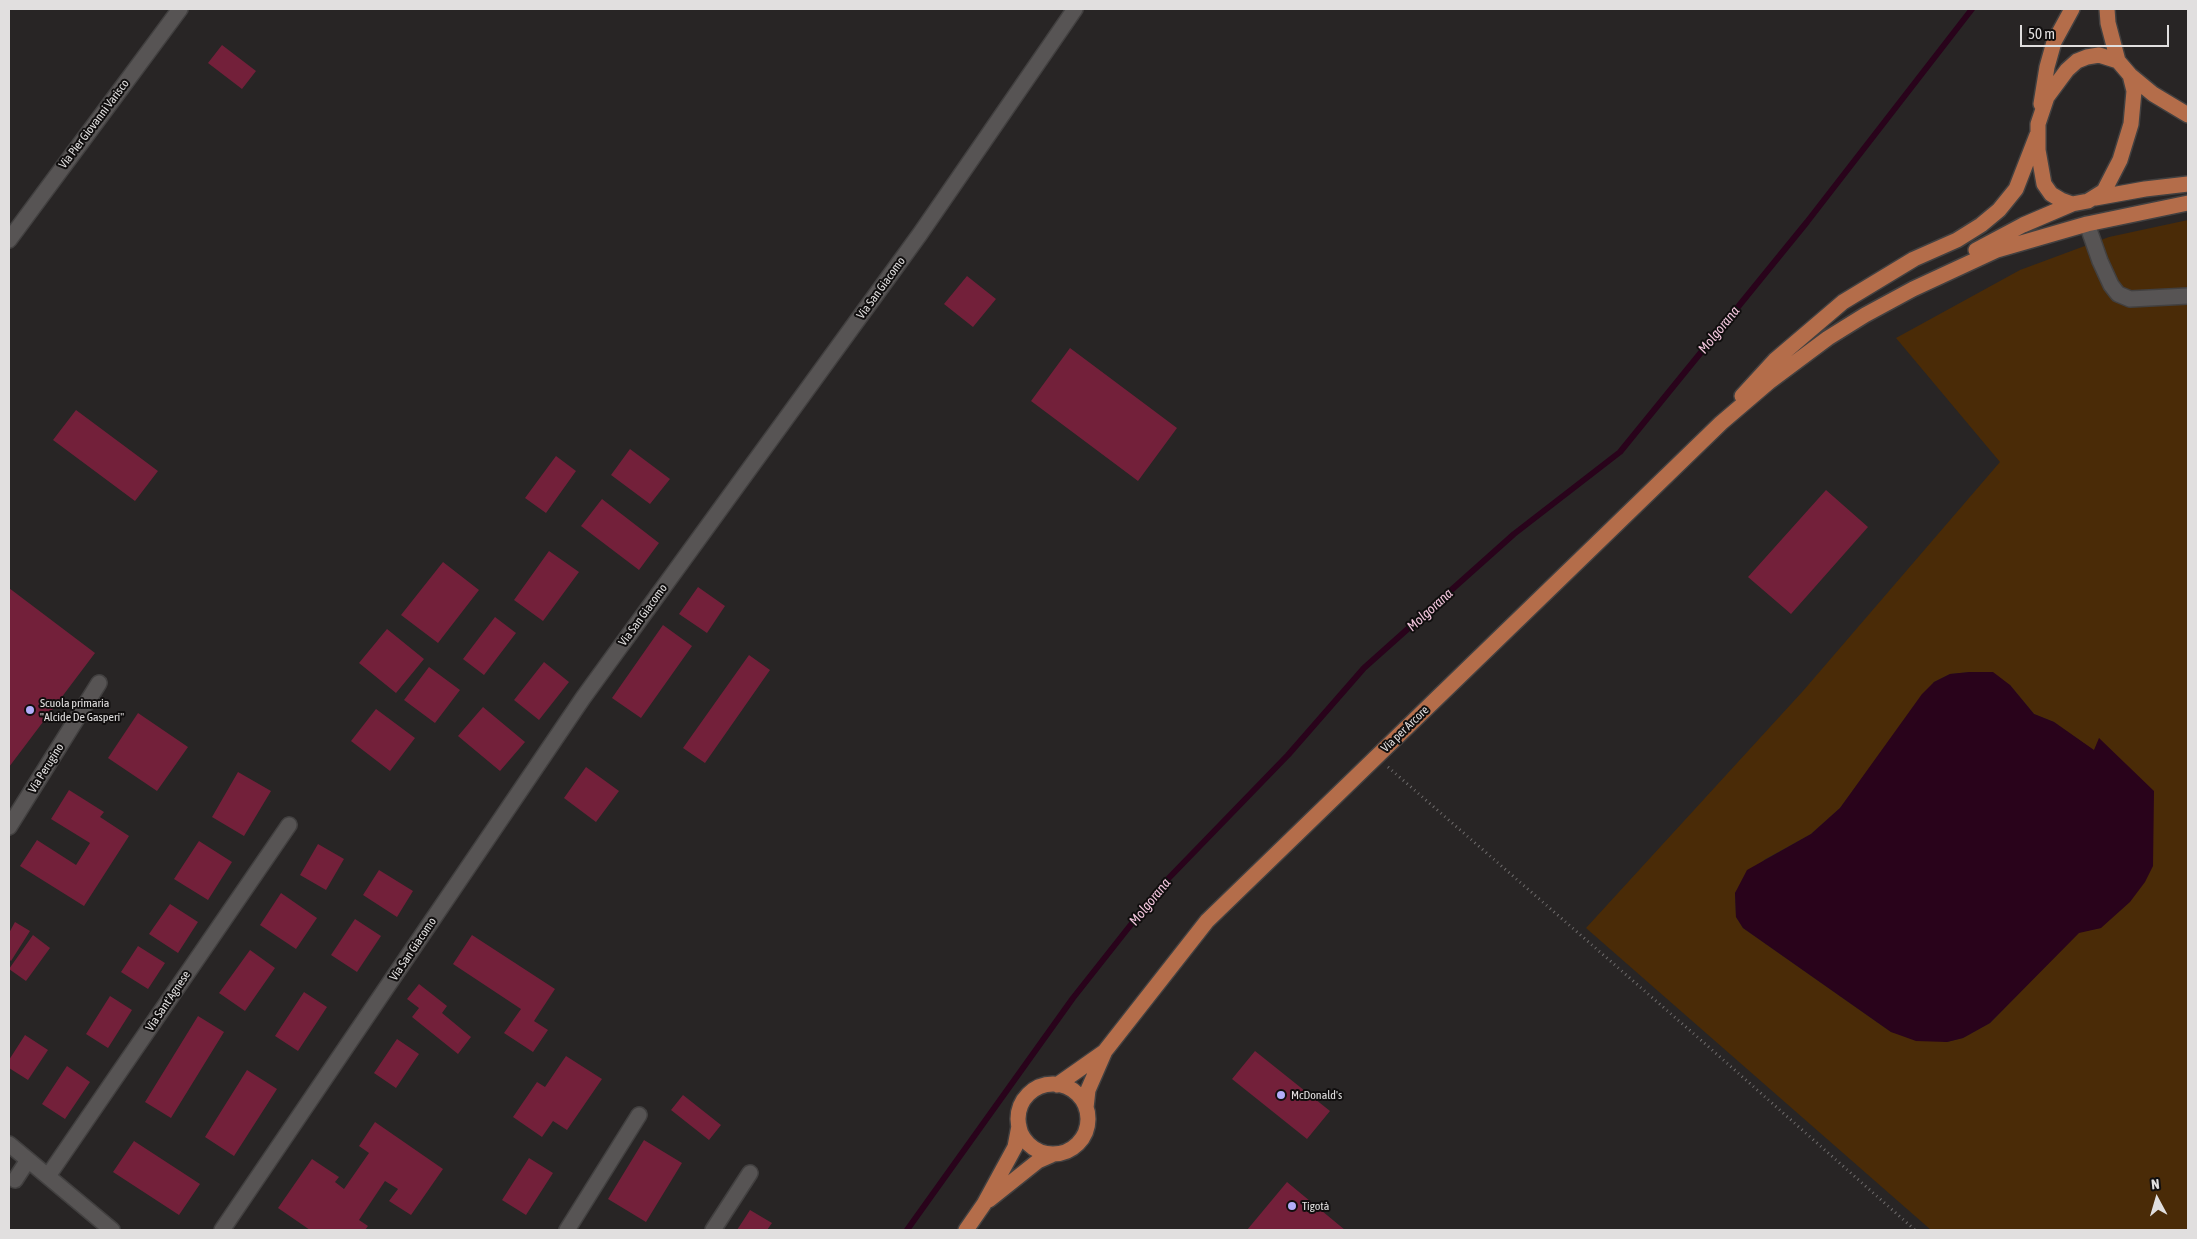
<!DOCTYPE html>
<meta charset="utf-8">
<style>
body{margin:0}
#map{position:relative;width:2197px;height:1239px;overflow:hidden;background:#282525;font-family:"Asap Condensed",sans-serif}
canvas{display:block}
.frame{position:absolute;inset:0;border:10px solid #e1dfdf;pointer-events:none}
.north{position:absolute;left:2132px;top:1174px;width:50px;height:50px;-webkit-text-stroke:4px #100e0e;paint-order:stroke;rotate:354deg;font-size:14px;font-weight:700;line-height:20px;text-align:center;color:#e1dfdf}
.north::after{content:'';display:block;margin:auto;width:18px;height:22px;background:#e1dfdf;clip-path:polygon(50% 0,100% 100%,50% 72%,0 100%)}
.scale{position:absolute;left:2020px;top:25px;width:149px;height:22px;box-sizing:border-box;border:2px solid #e1dfdf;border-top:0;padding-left:6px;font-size:15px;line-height:18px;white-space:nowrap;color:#e1dfdf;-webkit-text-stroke:4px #100e0e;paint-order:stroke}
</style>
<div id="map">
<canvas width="2197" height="1239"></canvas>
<div class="frame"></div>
<div class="north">N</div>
<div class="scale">50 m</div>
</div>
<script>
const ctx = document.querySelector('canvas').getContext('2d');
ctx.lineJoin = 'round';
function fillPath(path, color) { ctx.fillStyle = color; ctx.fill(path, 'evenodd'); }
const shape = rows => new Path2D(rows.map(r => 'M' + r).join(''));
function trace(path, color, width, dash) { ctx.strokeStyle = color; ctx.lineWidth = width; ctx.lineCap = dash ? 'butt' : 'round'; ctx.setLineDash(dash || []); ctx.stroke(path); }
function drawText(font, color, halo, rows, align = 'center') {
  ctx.font = font + ' "Asap Condensed",sans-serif'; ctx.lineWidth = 4; ctx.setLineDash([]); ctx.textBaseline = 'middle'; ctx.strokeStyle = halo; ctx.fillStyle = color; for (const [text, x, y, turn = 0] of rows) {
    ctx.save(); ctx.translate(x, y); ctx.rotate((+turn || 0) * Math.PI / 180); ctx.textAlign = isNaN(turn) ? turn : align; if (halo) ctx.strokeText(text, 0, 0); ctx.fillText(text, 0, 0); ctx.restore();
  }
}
fillPath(shape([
 [2188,220,2188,1230,1931,1230,1586,928,1803,691,2000,462,1896,338,2020,270,2109,237],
 [1970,672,2010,685,2034,714,2054,722,2094,751,2100,738,2101,928,2079,932,1990,1023,1963,1038,1947,1042,1891,1032,1743,928,1736,917,1735,893,1764,860,1811,834,1840,808,1934,682,1950,674]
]), '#4a2b07');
fillPath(shape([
 [1970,672,1993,672,2010,685,2034,714,2054,722,2094,750,2099,738,2154,791,2153,866,2145,882,2130,902,2101,928,2079,933,1990,1023,1963,1038,1947,1042,1916,1041,1891,1032,1743,928,1736,917,1735,893,1747,870,1811,834,1840,808,1922,694,1934,682,1950,674]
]), '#29031b');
trace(shape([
 [907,1230,1073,998,1163,884,1288,755,1364,668,1514,534,1620,452,1807,222,1972,9]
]), '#29031b', 6);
fillPath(shape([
 [222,45,256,71,242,89,208,63],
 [967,276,996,299,973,327,944,304],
 [1070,348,1177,428,1138,481,1031,401],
 [76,410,158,471,135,501,53,440],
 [630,449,670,479,650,504,611,475],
 [556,456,576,471,546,513,525,498],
 [1826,490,1868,527,1791,614,1748,577],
 [602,499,659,543,639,570,581,526],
 [549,551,579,572,543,621,514,600],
 [443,562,479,590,438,643,401,615],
 [698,587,725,606,707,633,679,614],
 [9,588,95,653,9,767],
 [495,617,516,633,484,675,463,659],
 [663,625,692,646,641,718,612,698],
 [387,629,424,659,396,693,359,663],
 [749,655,770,670,705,763,683,748],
 [544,662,569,682,539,720,514,700],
 [429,667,460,690,435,723,404,700],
 [483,707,525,742,500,771,458,736],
 [376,709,415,738,390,771,351,741],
 [138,713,188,747,157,791,108,758],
 [586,767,619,791,596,822,564,798],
 [238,772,271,791,244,836,212,817],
 [69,790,104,812,100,817,129,836,84,906,20,866,37,840,76,865,90,843,51,819],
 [199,841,232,862,208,900,174,879],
 [318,844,344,859,326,890,300,875],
 [379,870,413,891,397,917,363,895],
 [281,893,317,918,296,949,260,925],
 [170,904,198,922,178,953,149,934],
 [355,919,381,936,357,972,331,955],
 [15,922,30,931,11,961,9,959,9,933],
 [33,935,50,948,26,981,9,969],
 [472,935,555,989,534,1021,548,1030,533,1052,504,1033,521,1009,453,964],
 [138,946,165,963,148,989,121,972],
 [250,950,275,968,245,1011,219,993],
 [419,984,447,1006,442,1013,471,1037,458,1054,412,1017,419,1008,407,999],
 [304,992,327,1007,298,1051,275,1036],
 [110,996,132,1010,108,1048,86,1034],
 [198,1016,224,1032,171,1118,145,1102],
 [25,1035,48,1050,28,1080,9,1068,9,1060],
 [397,1039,419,1054,396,1088,374,1073],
 [1255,1051,1330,1111,1307,1139,1232,1079],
 [566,1056,602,1079,567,1130,553,1121,542,1137,513,1117,537,1082,545,1087],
 [67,1066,90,1082,65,1119,42,1104],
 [247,1070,277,1089,234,1156,205,1137],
 [683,1095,721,1125,709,1140,671,1110],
 [375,1122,443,1169,411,1215,389,1201,398,1189,385,1181,359,1220,368,1226,365,1230,310,1230,278,1208,312,1159,339,1177,335,1182,344,1189,369,1153,359,1146],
 [644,1140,682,1163,646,1222,608,1199],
 [134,1141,200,1184,179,1215,113,1172],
 [529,1158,553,1173,526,1215,502,1200],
 [1287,1182,1345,1230,1247,1230],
 [750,1210,772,1223,767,1230,737,1230]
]), '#73203a');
const minor = shape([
 [2087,224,2100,261,2111,285,2118,294,2130,299,2188,296],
 [9,240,180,9],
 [9,827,99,683],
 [9,1144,112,1230],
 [48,1176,289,825],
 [15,1180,28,1160],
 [222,1230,583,698,920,234,1075,9],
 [567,1230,639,1115],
 [713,1230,750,1173]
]);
const major = shape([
 [2107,9,2108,23,2118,61],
 [2099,55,2118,61,2130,75,2134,91,2131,124,2120,160,2104,191,2088,201,2072,204,2061,200,2051,194,2044,184,2038,150,2038,124,2047,97,2067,70,2077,61,2087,57,2099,55],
 [2130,75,2153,94,2188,115],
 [2041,104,2047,67,2054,42,2072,9],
 [2095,198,2145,189,2188,184],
 [1976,250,2023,225,2072,204],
 [1742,396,1775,360,1843,302,1914,259,1957,240,1981,225,1999,210,2016,189,2037,135],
 '1018 1119a35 35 0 1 1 70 0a35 35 0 1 1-70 0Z',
 [1057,1085,1104,1052],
 [1086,1108,1088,1090,1105,1051,1207,921,1721,423,1769,382,1828,338,1865,315,1913,289,1997,250,2087,224,2188,203],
 [989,1200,1038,1161,1054,1154],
 [966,1230,984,1204,1015,1147,1019,1126]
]);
trace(minor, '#424040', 18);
trace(major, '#424040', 18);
trace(shape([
 [1388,767,1702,1041,1915,1230]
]), '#6f6c6c', 3, [1, 4]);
trace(minor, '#575454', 15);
trace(major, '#b46d4a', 15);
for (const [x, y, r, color] of [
 [30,710,5,"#b3adf9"],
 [1281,1095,5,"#b3adf9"],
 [1292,1206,5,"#b3adf9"]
]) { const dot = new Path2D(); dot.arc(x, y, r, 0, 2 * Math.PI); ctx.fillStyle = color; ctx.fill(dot); trace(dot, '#100e0e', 2); }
drawText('12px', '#e1dfdf', '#100e0e', [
 ["Via Pier Giovanni Varisco",94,124,-53],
 ["Via San Giacomo",881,288,-54],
 ["Via San Giacomo",643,615,-54],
 ["Via per Arcore",1405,729,-44],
 ["Via Perugino",46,768,-58],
 ["Via San Giacomo",413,949,-56],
 ["Via Sant'Agnese",168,1001,-56]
]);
drawText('12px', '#e1dfdf', '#100e0e', [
 ["Scuola primaria",40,703],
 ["\"Alcide De Gasperi\"",40,717],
 ["McDonald's",1291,1095],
 ["Tigotà",1302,1206]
], 'left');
drawText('italic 14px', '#f3c6dd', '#100e0e', [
 ["Molgorana",1719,330,-51],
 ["Molgorana",1430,610,-42],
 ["Molgorana",1150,902,-51]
]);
</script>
